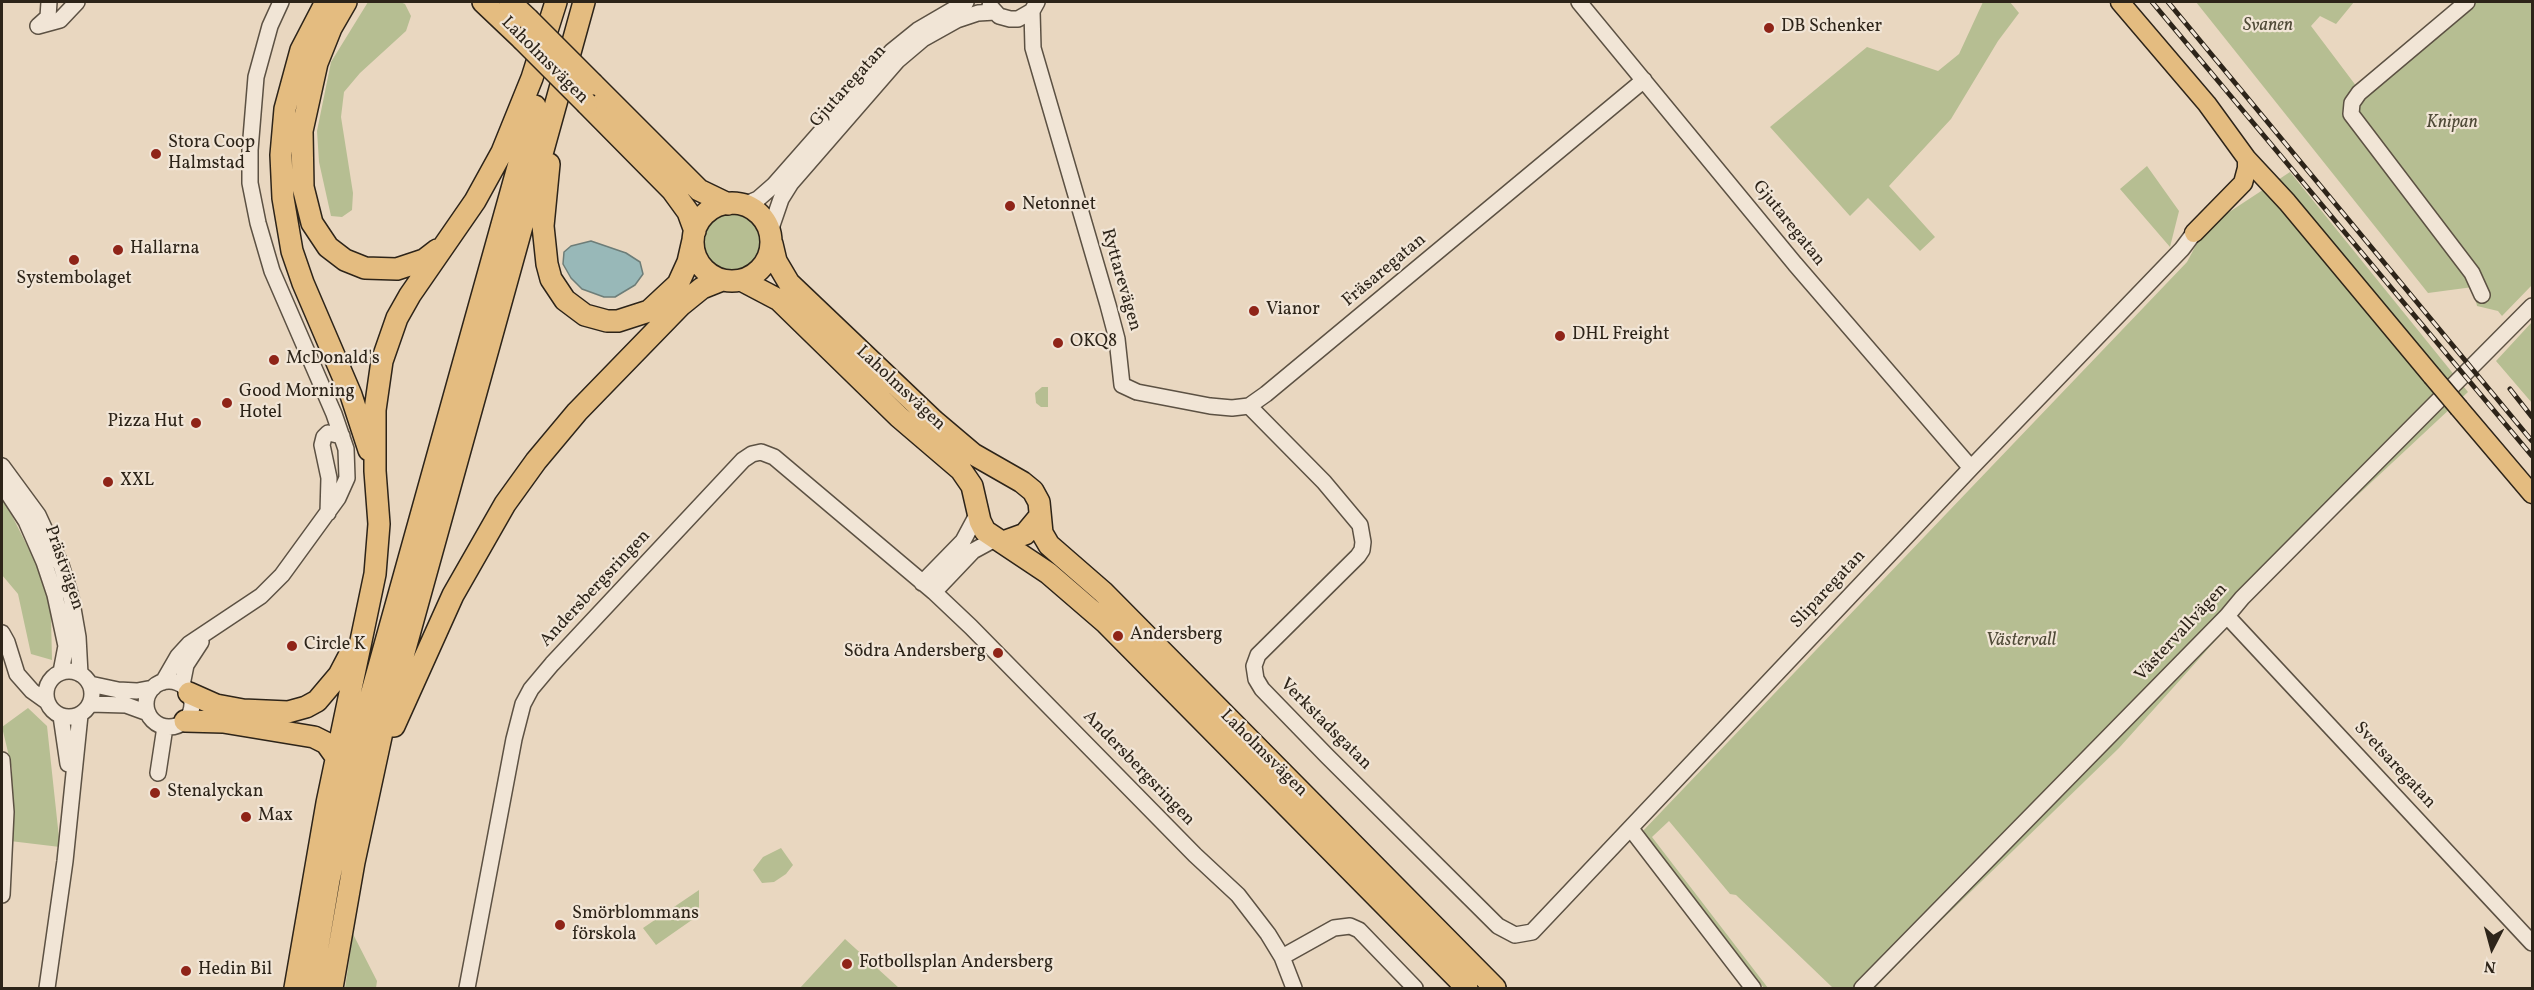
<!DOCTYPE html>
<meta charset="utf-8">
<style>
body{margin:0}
#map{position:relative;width:2534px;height:990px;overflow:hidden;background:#e9d7c0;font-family:Vollkorn,serif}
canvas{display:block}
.frame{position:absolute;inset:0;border:3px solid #2d2419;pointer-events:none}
.north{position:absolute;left:2462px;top:918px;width:60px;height:60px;-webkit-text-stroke:4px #f1e5d6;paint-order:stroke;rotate:186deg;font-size:16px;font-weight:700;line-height:24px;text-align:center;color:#2d2419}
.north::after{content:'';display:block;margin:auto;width:21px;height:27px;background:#2d2419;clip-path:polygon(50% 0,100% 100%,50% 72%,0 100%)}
</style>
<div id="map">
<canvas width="2534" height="990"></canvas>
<div class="frame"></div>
<div class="north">N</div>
</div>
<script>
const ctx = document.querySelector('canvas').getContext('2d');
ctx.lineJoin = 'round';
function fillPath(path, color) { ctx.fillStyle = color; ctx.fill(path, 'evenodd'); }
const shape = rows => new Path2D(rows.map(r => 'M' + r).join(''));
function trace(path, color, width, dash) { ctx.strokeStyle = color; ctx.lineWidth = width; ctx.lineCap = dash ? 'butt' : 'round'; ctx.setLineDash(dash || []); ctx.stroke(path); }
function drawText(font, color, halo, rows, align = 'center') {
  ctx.font = font + ' Vollkorn,serif'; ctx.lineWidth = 4.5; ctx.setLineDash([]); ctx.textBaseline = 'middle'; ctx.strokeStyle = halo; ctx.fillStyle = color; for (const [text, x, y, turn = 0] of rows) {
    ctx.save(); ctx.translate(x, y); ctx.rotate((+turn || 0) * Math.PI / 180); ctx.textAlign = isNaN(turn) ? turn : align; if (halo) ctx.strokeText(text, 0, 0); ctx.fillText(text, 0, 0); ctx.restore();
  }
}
fillPath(shape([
 [368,2,400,2,405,4,411,16,406,31,360,73,344,92,341,117,353,193,352,210,342,217,331,216,319,162,317,131,331,62],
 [1983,2,2010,2,2019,13,1998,41,1951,119,1889,186,1935,237,1920,251,1868,198,1850,216,1770,127,1867,47,1938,71,1959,54],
 [2196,2,2354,2,2336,24,2320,16,2311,26,2363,95,2469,2,2532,2,2532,285,2502,316,2498,311,2477,306,2473,287,2428,293],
 [2147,166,2179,211,2170,247,2120,189],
 [2290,172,2468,392,2286,562,2119,748,1921,940,1875,988,1833,988,1736,895,1730,894,1669,821,1652,837,1768,988,1764,988,1641,833,2187,262,2205,228],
 '704 242a28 28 0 1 1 56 0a28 28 0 1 1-56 0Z',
 [2532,322,2532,403,2496,361],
 [1042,387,1048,387,1048,407,1041,407,1036,403,1035,393],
 [2,496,43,577,51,616,52,660,31,654,18,594,2,575],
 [28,708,47,726,60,847,10,841,12,769,2,727],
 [781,848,793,865,786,874,774,882,762,883,753,870,763,857],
 [699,890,699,915,656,945,643,928],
 [353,934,377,981,376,988,345,988],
 [845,939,899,988,800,988]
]), '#b6be92');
const water = shape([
 [591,241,626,253,640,262,643,274,635,285,615,297,604,297,582,289,571,278,563,264,564,252,571,246,591,241]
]);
fillPath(water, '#98b8b8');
trace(water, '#6d7d78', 1.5);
const minor = shape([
 [1579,2,1795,264,1971,468],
 [2467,2,2359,93,2352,103,2351,114,2472,273,2482,295],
 [990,6,999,16,1010,19,1018,19,1032,11,1037,2],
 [1032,11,1033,48,1108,305,1117,339,1122,385,1137,392,1210,406,1232,408,1249,406,1266,394,1644,80],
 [38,26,60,20,77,2],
 [38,26,48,17,49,2],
 [744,205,758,199,774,185,892,51,918,30,966,2],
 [770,231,781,199,791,183,897,61,923,39,957,20,978,13,995,12],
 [1249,406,1324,482,1360,525,1363,542,1362,550,1358,556,1258,655,1254,666,1256,679,1262,689,1327,756,1498,926,1515,935,1532,932,1971,468,2182,249,2194,233],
 [2,466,38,515,61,565,71,597,78,637,80,674],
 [2,484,26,521,44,562,55,595,66,646,61,672],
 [328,513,329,478,322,445,324,437,328,433,342,436],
 [922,583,963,541,978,513],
 [934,592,973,551,995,539],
 [2227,616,2532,943],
 [2,633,7,642,17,674,32,691,46,701],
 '46 694a23 23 0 1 1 46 0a23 23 0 1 1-46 0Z',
 '146 704a23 23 0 1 1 46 0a23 23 0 1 1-46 0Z',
 [163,682,178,656,189,644,261,596,282,575,338,498,347,478,346,449,334,414,272,271,258,223,250,183,250,150,256,77,270,26,281,2],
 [90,684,118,690,137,691,153,688],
 [182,685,186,665,201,642],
 [90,704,126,705,148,713],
 [61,716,68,764],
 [2,760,6,812,2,895],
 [158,773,165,727],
 [1631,829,1753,988],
 [1282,957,1334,928,1350,926,1359,930,1415,988],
 [47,988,65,861,80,715],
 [467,988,514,739,523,704,531,689,552,664,743,460,752,454,761,452,774,457,934,592,971,627,1195,855,1238,895,1268,934,1282,957,1294,988],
 [1862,988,2227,616,2242,598,2532,306]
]);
const major = shape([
 [2120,2,2207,104,2247,159,2247,168,2243,183,2194,233],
 [2247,159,2287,202,2432,376],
 [2459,408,2532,494]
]);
const highway = shape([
 [326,2,301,50,285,109,281,155,283,198,292,251,303,283,351,395,369,450],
 [346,2,331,28,317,63,302,131,303,187,312,223,328,247,345,260,365,268,397,269,424,260,437,250],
 [483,2,522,39],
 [510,2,528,19],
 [593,84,699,190,728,204],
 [587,104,672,190,688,212,695,231],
 [549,164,543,226,547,264,551,279,565,300,585,315,607,321,618,321,649,311,678,284,688,262,693,240],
 '693 242a39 39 0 1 1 78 0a39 39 0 1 1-78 0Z',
 [772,244,776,261,789,283,934,421,973,454,1022,482,1033,491,1039,502,1042,533,1049,545,1103,592,1495,988],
 [741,280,779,300,899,417,961,470,972,486,980,521,985,531,1048,573,1106,623,1467,988],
 [1003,542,1025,534,1040,516],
 [189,693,216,705,243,710,288,712,306,707,317,701,339,675,350,654],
 [185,721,223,722,314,737,326,743,336,757],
 [394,726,453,595,505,504,536,461,577,412,681,305,702,288,722,280],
 [295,988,327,803,375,574,379,524,375,471,375,410,382,361,397,318,410,295,475,201,502,152,532,78,556,2],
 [311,988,329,880,363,724,535,106],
 [332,988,354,862,382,732,584,2]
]);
trace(minor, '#5c5143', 18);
trace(major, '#2d2419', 21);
trace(highway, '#2d2419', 24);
trace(minor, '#f1e5d6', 15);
trace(major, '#e4bc80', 18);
trace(highway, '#e4bc80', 21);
const rail = shape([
 [2152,2,2532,456],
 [2168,2,2532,441],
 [2510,389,2532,417]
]);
trace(rail, '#2d2419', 5);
trace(rail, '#f1e5d6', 3, [9]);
const majorBridge = shape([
 [2432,376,2459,408]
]);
const highwayBridge = shape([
 [528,19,593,84],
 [522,39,587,104]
]);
trace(majorBridge, '#2d2419', 21, []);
trace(highwayBridge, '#2d2419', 24, []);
trace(majorBridge, '#e4bc80', 18);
trace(highwayBridge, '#e4bc80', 21);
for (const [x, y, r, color] of [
 [1769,28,6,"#8f2418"],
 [156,154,6,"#8f2418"],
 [1010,206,6,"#8f2418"],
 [118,250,6,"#8f2418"],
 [74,260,6,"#8f2418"],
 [1254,311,6,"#8f2418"],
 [1560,336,6,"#8f2418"],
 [1058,343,6,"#8f2418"],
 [274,360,6,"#8f2418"],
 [227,403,6,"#8f2418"],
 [196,423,6,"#8f2418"],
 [108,482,6,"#8f2418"],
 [1118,636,6,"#8f2418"],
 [292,646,6,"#8f2418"],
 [998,653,6,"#8f2418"],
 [155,793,6,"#8f2418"],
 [246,817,6,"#8f2418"],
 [560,925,6,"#8f2418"],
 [847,964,6,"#8f2418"],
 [186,971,6,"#8f2418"]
]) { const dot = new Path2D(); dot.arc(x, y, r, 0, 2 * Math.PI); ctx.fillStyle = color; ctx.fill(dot); trace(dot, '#f1e5d6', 2); }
drawText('italic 18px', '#4f4a37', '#f1e5d6', [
 ["Svanen",2268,27],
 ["Knipan",2452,124],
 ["Västervall",2021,642]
]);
drawText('18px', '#2d2419', '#f1e5d6', [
 ["DB Schenker",1781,28],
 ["Stora Coop",168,144],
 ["Halmstad",168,165],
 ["Netonnet",1022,206],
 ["Hallarna",130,250],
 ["Systembolaget",74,280,"center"],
 ["Vianor",1266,311],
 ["DHL Freight",1572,336],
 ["OKQ8",1070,343],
 ["McDonald's",286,360],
 ["Good Morning",239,393],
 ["Hotel",239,414],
 ["Pizza Hut",184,423,"right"],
 ["XXL",120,482],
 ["Andersberg",1130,636],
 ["Circle K",304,646],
 ["Södra Andersberg",986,653,"right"],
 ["Stenalyckan",167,793],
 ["Max",258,817],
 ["Smörblommans",572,915],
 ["förskola",572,936],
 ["Fotbollsplan Andersberg",859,964],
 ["Hedin Bil",198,971]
], 'left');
drawText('18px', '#2d2419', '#f1e5d6', [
 ["Laholmsvägen",544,61,45],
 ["Gjutaregatan",849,87,-48],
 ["Gjutaregatan",1788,224,51],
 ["Fräsaregatan",1385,271,-40],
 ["Ryttarevägen",1120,280,74],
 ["Laholmsvägen",900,389,43],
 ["Prästvägen",63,568,71],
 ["Andersbergsringen",596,589,-47],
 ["Sliparegatan",1829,590,-47],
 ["Västervallvägen",2182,633,-47],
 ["Verkstadsgatan",1325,725,45],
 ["Laholmsvägen",1263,754,45],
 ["Svetsaregatan",2394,766,47],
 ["Andersbergsringen",1138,769,46]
]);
</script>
